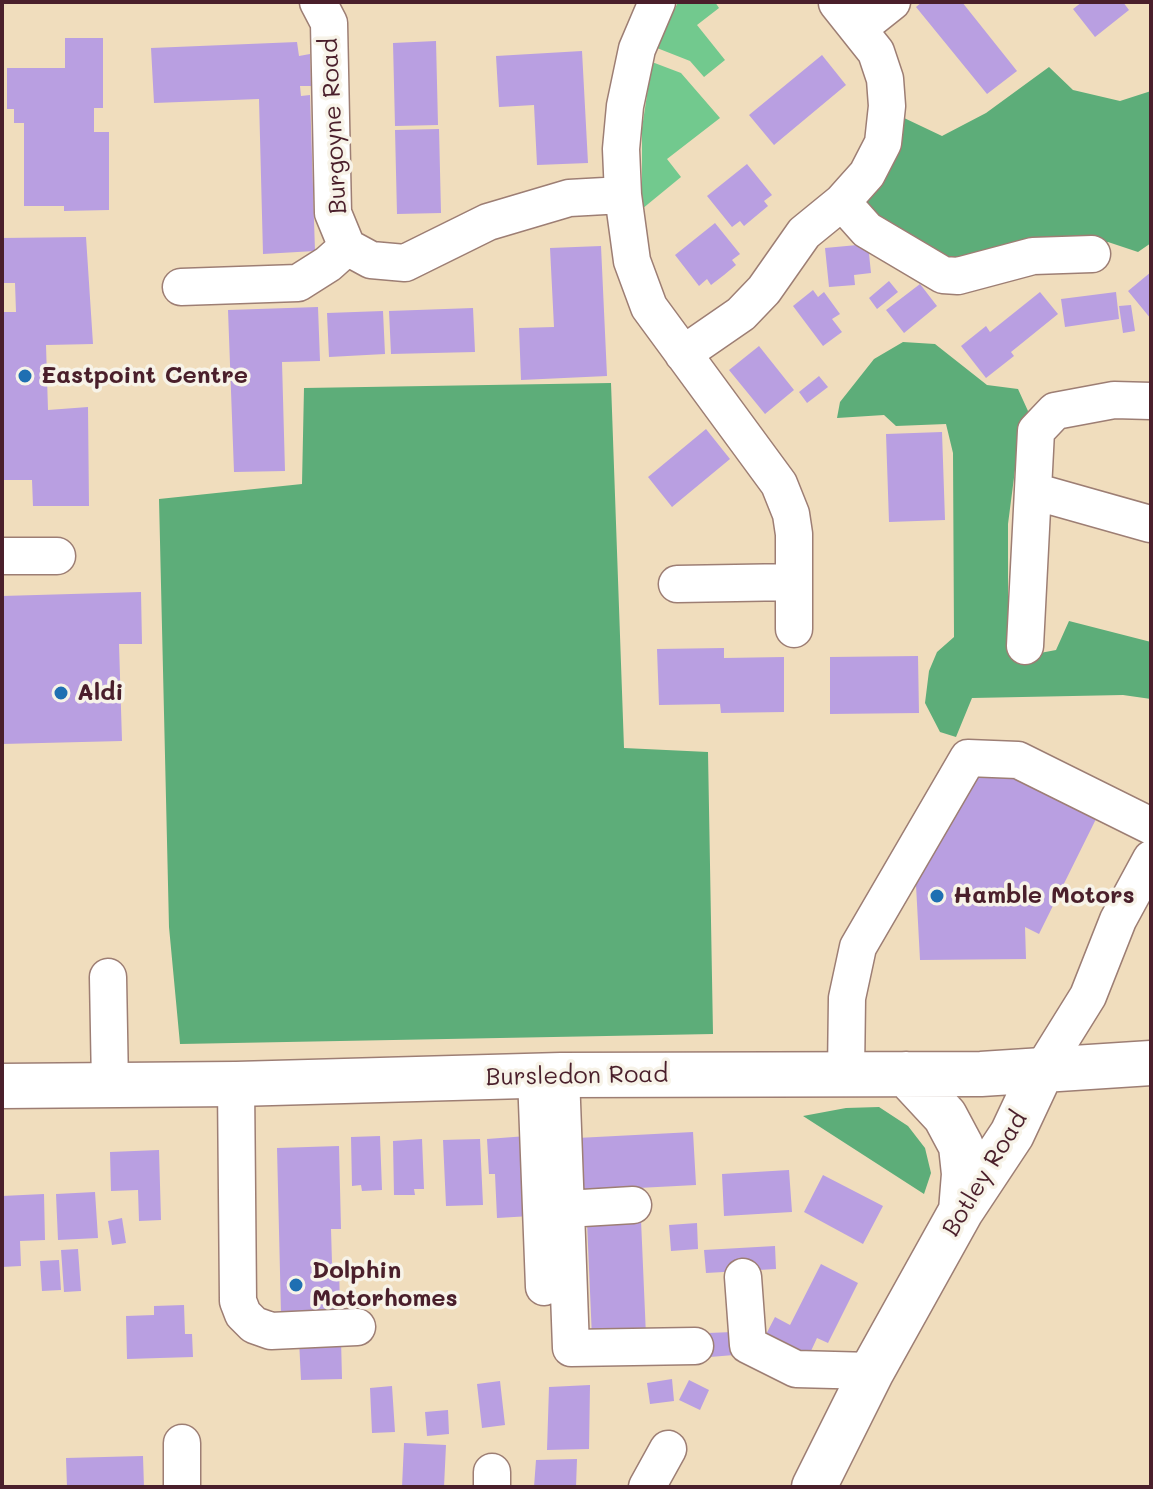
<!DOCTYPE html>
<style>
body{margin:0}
#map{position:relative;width:1153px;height:1489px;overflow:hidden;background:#f0ddbd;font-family:Mali,sans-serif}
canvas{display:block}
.frame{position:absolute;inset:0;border:4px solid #4a1f2b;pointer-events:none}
</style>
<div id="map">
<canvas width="1153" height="1489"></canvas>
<div class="frame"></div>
</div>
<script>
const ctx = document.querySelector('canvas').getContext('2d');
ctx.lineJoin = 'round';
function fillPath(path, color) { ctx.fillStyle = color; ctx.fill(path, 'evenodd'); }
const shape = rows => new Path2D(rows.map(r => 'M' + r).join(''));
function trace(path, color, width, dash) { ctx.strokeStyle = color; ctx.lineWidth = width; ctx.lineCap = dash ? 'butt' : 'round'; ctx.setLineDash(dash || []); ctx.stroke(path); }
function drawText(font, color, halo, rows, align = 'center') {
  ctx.font = font + ' Mali,sans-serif'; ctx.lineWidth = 7; ctx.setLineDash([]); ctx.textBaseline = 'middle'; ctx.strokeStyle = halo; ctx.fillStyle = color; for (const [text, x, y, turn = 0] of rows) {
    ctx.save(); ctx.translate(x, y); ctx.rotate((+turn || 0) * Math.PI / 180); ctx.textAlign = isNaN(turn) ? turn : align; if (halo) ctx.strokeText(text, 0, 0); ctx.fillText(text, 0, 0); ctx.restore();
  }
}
fillPath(shape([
 [678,2,715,2,719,8,697,25,725,60,704,77,690,61,657,48],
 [652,62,681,73,720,118,667,159,681,177,642,209,642,128]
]), '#72c98e');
fillPath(shape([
 [1049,67,1073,90,1120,101,1151,91,1151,243,1138,252,1108,242,1035,239,952,264,886,227,865,205,888,159,902,117,942,136,986,113],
 [903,342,935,344,987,385,1018,389,1028,411,1015,470,1008,524,1008,646,1024,656,1056,650,1069,621,1151,642,1151,699,1123,695,972,698,956,737,940,732,925,703,929,671,937,652,954,637,953,453,946,424,896,426,884,415,837,418,840,402,874,359],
 [611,383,624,748,708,752,713,1034,180,1044,169,927,159,499,302,484,304,388],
 [879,1107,908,1126,925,1148,931,1173,924,1194,803,1116,846,1108]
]), '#5dad79');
fillPath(shape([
 [922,2,962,2,1017,71,987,94,916,7],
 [1082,2,1123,2,1129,10,1095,37,1073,9],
 [65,38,103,38,103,108,94,108,94,132,109,132,109,210,64,211,64,206,24,206,24,123,14,123,14,109,7,109,7,68,65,68],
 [436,41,438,125,395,126,393,43],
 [297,42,299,56,310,54,311,86,300,86,301,96,310,95,315,251,263,254,259,99,154,103,151,48],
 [582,51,588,163,537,165,534,105,499,107,496,56],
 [822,55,846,85,774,145,749,115],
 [439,129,441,213,397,214,395,130],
 [747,164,772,195,764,201,768,206,744,226,740,221,732,227,707,196],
 [715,223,740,254,732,260,736,265,724,275,711,285,707,279,699,286,675,255],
 [86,237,93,344,46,345,48,410,88,407,89,506,33,506,32,480,2,480,2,312,16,312,15,283,2,283,2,238],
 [868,244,871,273,854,275,855,285,829,287,825,248],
 [601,246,607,376,521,380,519,328,554,327,550,248],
 [1151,272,1151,319,1128,291],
 [889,281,898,292,877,309,869,298],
 [920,284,937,306,904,333,886,310],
 [813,290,818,297,824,292,840,314,832,319,842,332,823,346,793,306],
 [1040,292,1058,314,1011,352,1014,356,986,378,961,346,986,326,990,332],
 [1116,292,1119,319,1065,327,1061,299],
 [1131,305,1135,331,1123,333,1119,306],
 [318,307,320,361,282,362,285,471,234,472,228,310],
 [473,308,475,352,391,354,389,311],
 [383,311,385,354,329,357,327,313],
 [759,346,794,390,765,414,729,370],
 [819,376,828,387,807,403,799,392],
 [706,429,730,459,672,507,648,477],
 [942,432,945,520,889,522,886,434],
 [141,592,142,644,119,644,122,741,2,744,2,596],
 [724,648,724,658,784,657,784,712,721,713,720,704,659,705,657,649],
 [918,656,919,713,830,714,830,657],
 [1001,772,1096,819,1039,934,1025,927,1026,959,920,960,916,885,974,779],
 [693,1132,696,1185,580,1191,577,1138],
 [380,1136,382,1190,362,1191,361,1185,352,1186,351,1137],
 [527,1136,531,1216,497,1218,495,1174,489,1174,487,1139],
 [422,1139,424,1189,414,1189,415,1195,394,1195,393,1141],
 [480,1139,483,1205,446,1206,443,1140],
 [339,1146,341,1229,331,1229,332,1263,339,1263,340,1312,281,1314,277,1148],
 [159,1150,161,1220,139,1221,138,1190,111,1191,110,1152],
 [789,1170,792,1212,724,1216,722,1174],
 [823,1175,883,1206,863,1244,804,1212],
 [95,1192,98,1238,58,1240,56,1194],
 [44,1194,45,1240,20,1241,21,1266,2,1267,2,1196],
 [122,1218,126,1243,112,1245,108,1221],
 [641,1220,646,1336,592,1338,587,1222],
 [697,1223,698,1249,671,1251,669,1225],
 [775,1246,776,1269,706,1273,704,1250],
 [78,1249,81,1291,64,1292,61,1250],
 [59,1260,61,1290,42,1291,40,1261],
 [821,1264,858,1283,828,1343,817,1338,805,1364,762,1342,775,1317,790,1325],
 [184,1305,185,1334,192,1334,193,1357,127,1359,126,1316,154,1315,154,1306],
 [733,1332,734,1355,710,1357,708,1333],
 [341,1339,342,1379,301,1380,299,1340],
 [672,1379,674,1401,650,1404,647,1383],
 [689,1380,709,1390,700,1410,679,1400],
 [500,1381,505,1425,482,1428,477,1384],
 [590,1385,589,1449,547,1450,549,1387],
 [392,1386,395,1432,372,1433,370,1388],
 [448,1410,449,1434,427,1436,425,1412],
 [404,1443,446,1445,444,1487,402,1487],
 [143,1456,144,1487,67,1487,66,1458],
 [577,1459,576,1487,534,1487,536,1460]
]), '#b99fe1');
const minor = shape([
 [318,2,329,23,333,213,347,247,371,260,405,263,488,222,569,198,623,195],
 [657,2,637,49,625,106,621,149,623,195,632,261,649,307,779,484,791,514,794,534,794,629],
 [858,29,892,2],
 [842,202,867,230,943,275,958,276,1033,256,1092,254],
 [181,287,298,283,328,264,347,247],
 [683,354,741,314,764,290,804,233,842,202,867,174,883,143,887,106,885,79,876,52,837,3],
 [1033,491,1150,524],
 [2,556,57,556],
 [677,584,794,582],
 [1025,646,1036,431,1055,411,1114,400,1151,401],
 [108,977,110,1085],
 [1042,1070,1088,996,1118,920,1151,859],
 [846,1073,847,998,858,947,968,758,1018,760,1151,826],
 [561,1075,571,1348,695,1346],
 [536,1076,544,1287],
 [236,1084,238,1301,243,1314,254,1325,271,1331,357,1327],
 [566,1209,633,1205],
 [743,1277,748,1345,796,1369,872,1371],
 [182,1443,182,1487],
 [492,1487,492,1472],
 [647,1487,668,1449]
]);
const major = shape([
 [906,1074,945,1116,961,1146,964,1174,961,1211],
 [2,1086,236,1084,561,1075,981,1074,1151,1063],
 [814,1487,872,1371,961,1211,1012,1134,1042,1070]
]);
trace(minor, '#9d7e74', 39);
trace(major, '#9d7e74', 47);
trace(minor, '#fff', 36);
trace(major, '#fff', 44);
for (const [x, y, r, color] of [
 [25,376,8,"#1f6fb2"],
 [61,693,8,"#1f6fb2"],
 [937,896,8,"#1f6fb2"],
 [296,1285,8,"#1f6fb2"]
]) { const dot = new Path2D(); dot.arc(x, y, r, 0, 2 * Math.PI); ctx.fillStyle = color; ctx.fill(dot); trace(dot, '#f7f3e8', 3); }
drawText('24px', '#4a1f2b', '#f7f3e8', [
 ["Burgoyne Road",334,126,-93],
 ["Bursledon Road",577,1076,-1],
 ["Botley Road",985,1174,-59]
]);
drawText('bold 24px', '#4a1f2b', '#f7f3e8', [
 ["Eastpoint Centre",41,376],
 ["Aldi",77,693],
 ["Hamble Motors",953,896],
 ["Dolphin",312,1271],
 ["Motorhomes",312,1299]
], 'left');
</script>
